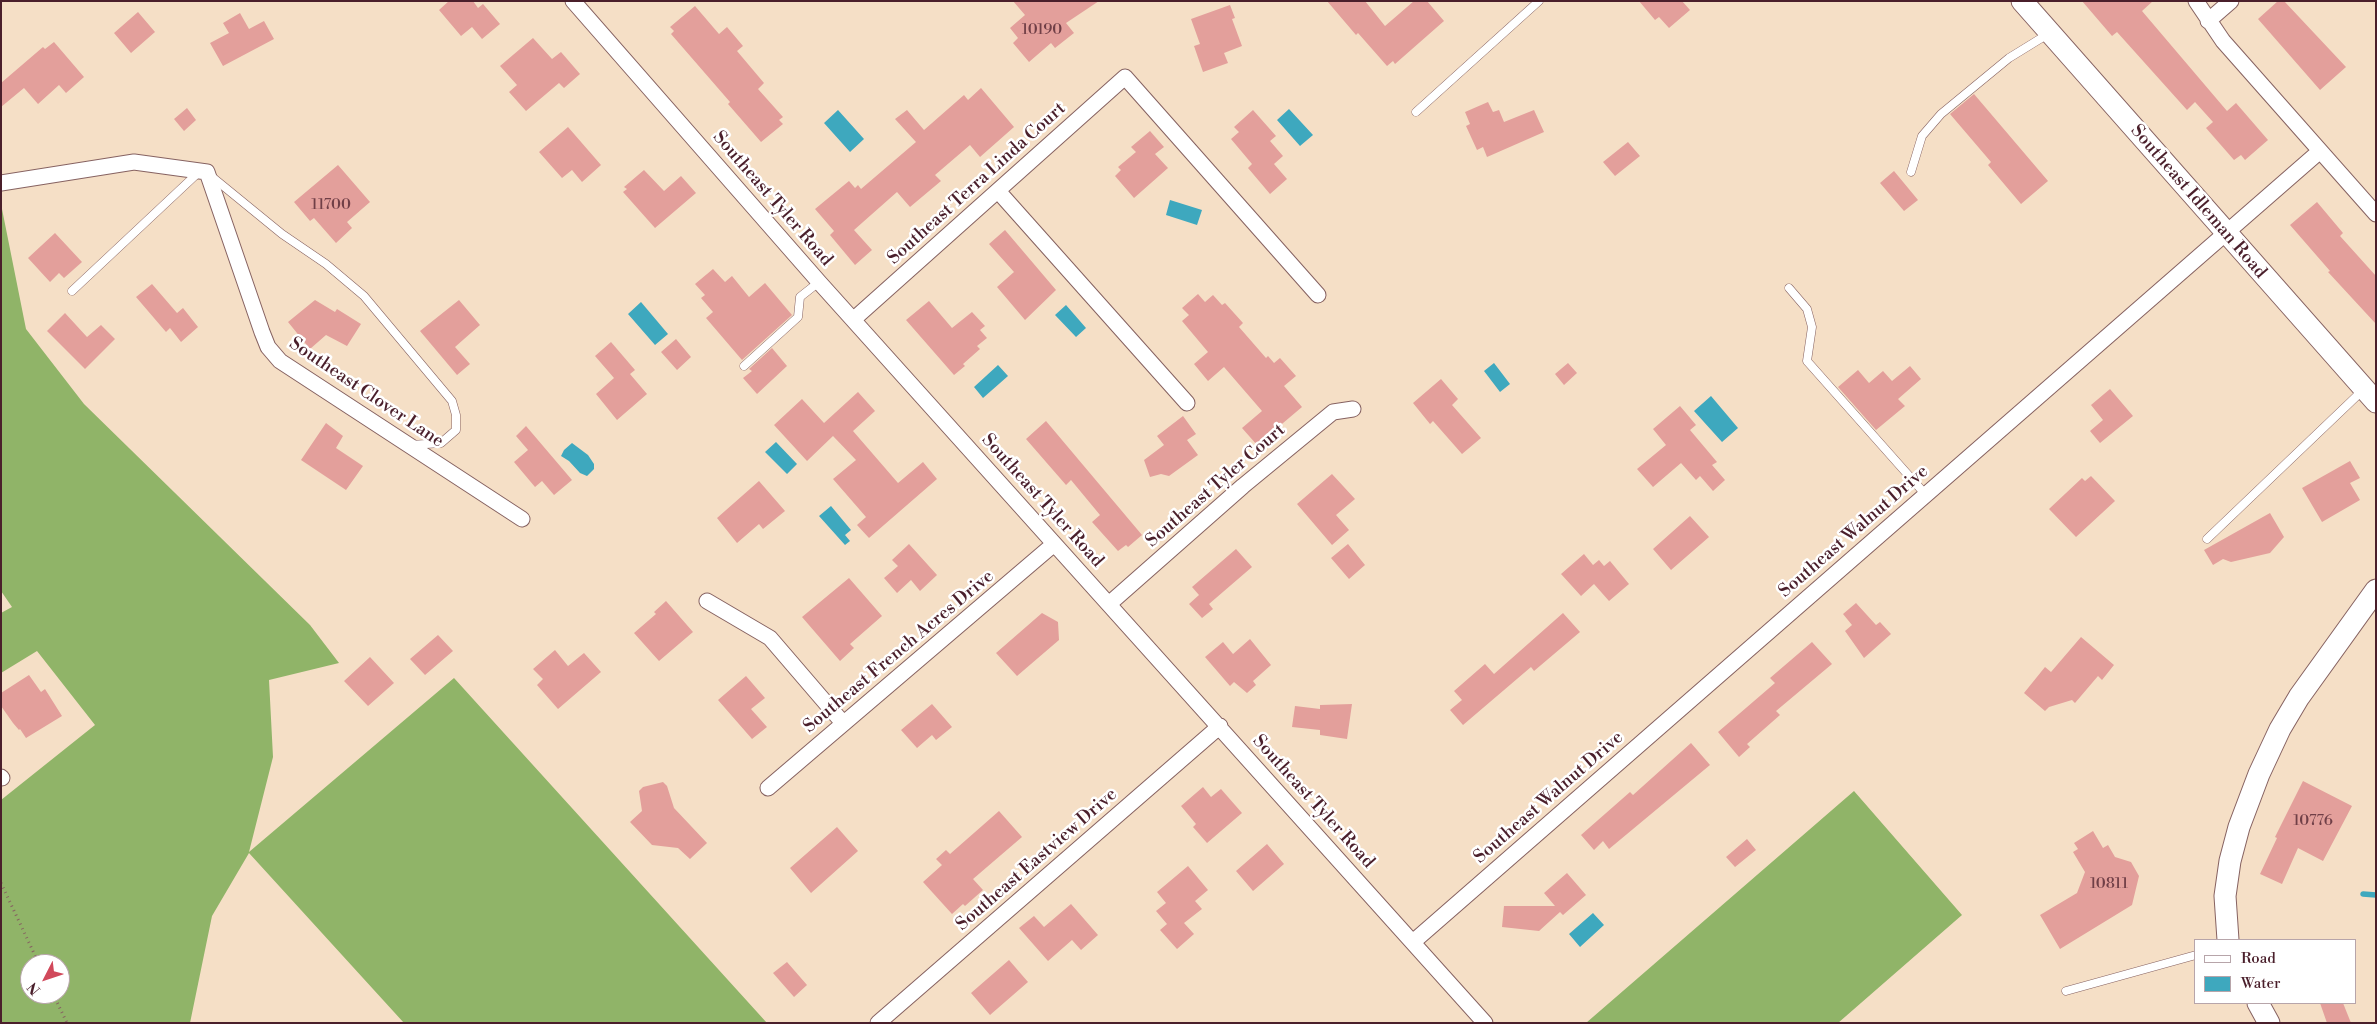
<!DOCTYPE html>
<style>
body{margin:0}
#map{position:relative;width:2377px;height:1024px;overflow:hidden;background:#f5dfc6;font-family:"Libre Bodoni",serif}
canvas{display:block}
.frame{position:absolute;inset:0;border:2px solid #4a1f2b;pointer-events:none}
.legend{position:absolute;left:2194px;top:939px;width:162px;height:65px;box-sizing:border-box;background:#fff;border:1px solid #b7a5aa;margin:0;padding:6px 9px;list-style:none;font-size:15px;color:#4a1f2b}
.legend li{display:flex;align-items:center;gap:10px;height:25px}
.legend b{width:25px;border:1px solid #b7a5aa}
.north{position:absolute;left:20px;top:954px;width:50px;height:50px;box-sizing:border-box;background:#fff;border:1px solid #b7a5aa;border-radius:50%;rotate:229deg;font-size:14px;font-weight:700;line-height:20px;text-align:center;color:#4a1f2b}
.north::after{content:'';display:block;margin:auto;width:18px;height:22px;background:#d1495b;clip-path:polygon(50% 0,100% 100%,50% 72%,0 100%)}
</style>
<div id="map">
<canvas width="2377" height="1024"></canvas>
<div class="frame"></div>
<ul class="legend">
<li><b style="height:6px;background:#fff"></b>Road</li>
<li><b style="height:14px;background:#3ea8be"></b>Water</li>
</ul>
<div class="north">N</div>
</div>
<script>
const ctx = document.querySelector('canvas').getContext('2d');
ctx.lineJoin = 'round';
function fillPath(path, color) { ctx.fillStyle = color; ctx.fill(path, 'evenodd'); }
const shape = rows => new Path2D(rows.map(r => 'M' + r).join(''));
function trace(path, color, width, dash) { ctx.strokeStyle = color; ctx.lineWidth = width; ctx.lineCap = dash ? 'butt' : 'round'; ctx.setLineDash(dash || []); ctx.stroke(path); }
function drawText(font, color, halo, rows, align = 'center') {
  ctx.font = font + ' "Libre Bodoni",serif'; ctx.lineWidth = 5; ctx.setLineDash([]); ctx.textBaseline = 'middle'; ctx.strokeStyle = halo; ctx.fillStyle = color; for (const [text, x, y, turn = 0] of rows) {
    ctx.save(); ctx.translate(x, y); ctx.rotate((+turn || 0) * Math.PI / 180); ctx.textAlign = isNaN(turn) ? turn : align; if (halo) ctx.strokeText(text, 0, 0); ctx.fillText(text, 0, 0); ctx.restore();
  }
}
fillPath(shape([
 [1,204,26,329,84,404,310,625,339,663,269,680,273,757,249,852,454,678,767,1023,404,1023,249,853,212,916,190,1023,1,1023,1,800,95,725,37,651,1,673,1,613,12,607,1,591],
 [30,964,60,964,60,994,30,994],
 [1854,791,1962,915,1838,1023,1586,1023]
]), '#90b468');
fillPath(shape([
 [1289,109,1313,135,1300,146,1277,120],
 [838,110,864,139,850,152,824,123],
 [1170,200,1202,210,1197,225,1166,215],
 [641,302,668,334,655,345,628,314],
 [1066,305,1086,328,1076,337,1055,315],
 [1494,363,1510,384,1500,392,1484,371],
 [998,365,1008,376,983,398,974,387],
 [1711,396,1738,428,1722,442,1694,411],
 [776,442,797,464,787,474,765,452],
 [572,443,588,455,594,464,594,469,587,476,580,473,569,461,561,456,564,450],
 [831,506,851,530,845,535,850,541,845,545,819,516],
 [1593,913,1604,925,1580,947,1569,934]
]), '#3ea8be');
trace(shape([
 [2363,894,2376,895]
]), '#3ea8be', 5.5);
fillPath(shape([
 [449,1,473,1,478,8,483,4,500,24,482,39,472,27,461,36,439,10],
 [1013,1,1099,1,1066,23,1074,33,1055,48,1051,43,1029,62,1013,43,1018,38,1010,28,1025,15],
 [1327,1,1365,1,1385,26,1414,1,1427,1,1444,21,1395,64,1393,61,1387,66,1358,33,1356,35],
 [1639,1,1682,1,1690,10,1669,28,1659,17,1655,20],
 [2082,1,2153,1,2142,11,2227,111,2236,103,2268,140,2245,160,2241,155,2234,160,2206,128,2213,122,2195,102,2187,110,2117,32,2112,36],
 [2278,1,2284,1,2346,67,2320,90,2258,19],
 [1230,5,1235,18,1232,19,1242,46,1224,53,1228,63,1203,72,1194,46,1200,44,1191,19],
 [695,6,719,34,727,27,743,46,737,51,764,83,758,89,783,117,779,120,783,124,761,142,728,104,730,102,671,34,674,31,670,27],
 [138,12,155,32,131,53,114,33],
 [240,13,249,29,264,21,274,39,223,66,210,43,229,33,223,23],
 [533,38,552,59,561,52,580,74,564,88,559,83,526,111,509,92,517,85,500,66],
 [54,42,84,77,66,93,59,85,38,104,24,88,1,107,1,83,43,47,45,49],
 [981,88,1014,127,980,157,970,145,935,175,941,181,910,207,897,192,854,230,872,250,855,265,830,235,834,231,815,209,849,181,855,188,858,185,861,189,916,142,895,119,907,110,924,130,964,95,968,100],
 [1974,94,2048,181,2021,204,1988,165,1991,162,1950,114],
 [1488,102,1493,112,1499,110,1504,122,1534,110,1544,132,1487,157,1483,147,1477,150,1466,126,1470,124,1465,112],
 [187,108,196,120,184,131,174,119],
 [1253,110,1276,136,1270,141,1283,156,1274,164,1287,179,1270,194,1248,168,1252,164,1231,139,1239,132,1234,127],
 [568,127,601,165,582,182,572,170,562,178,539,152],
 [1150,131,1164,147,1155,154,1168,168,1134,198,1115,176,1121,170,1118,167,1136,152,1131,147],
 [1628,142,1640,156,1615,176,1603,162],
 [338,165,370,202,347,222,352,228,336,243,314,218,310,221,294,202],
 [644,170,664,191,681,176,696,193,655,228,623,192,627,189,624,187],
 [1894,171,1918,200,1904,211,1880,183],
 [2317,202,2343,233,2340,236,2376,276,2376,324,2328,272,2330,271,2290,225],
 [1005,230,1056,290,1025,320,997,287,1014,272,989,244],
 [55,233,82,262,64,278,59,273,50,282,28,258],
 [713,269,725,282,732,276,749,297,765,283,792,315,742,360,706,318,713,312,701,298,705,295,695,284],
 [152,284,177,313,183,308,198,327,181,342,170,328,166,332,136,297],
 [1198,294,1205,302,1213,295,1222,305,1225,303,1243,323,1239,327,1266,358,1268,356,1274,363,1280,358,1296,376,1284,386,1302,407,1257,445,1242,428,1262,411,1224,367,1208,381,1194,364,1208,352,1182,321,1189,315,1182,308],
 [315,300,335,312,337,309,361,324,347,346,326,335,310,349,288,322],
 [459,300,480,325,455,347,470,364,457,375,420,331],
 [929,301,952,328,972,312,985,326,980,330,987,338,977,346,980,349,963,364,965,366,954,375,906,320],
 [65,313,87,337,101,325,115,339,85,369,47,331],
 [676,339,691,357,677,370,661,352],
 [611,342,635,370,630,374,647,394,617,420,596,394,614,378,595,356],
 [772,348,787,366,757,394,743,378,752,371,749,369],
 [1568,363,1577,373,1564,385,1555,374],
 [1910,366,1921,379,1898,399,1905,406,1876,430,1838,387,1858,370,1869,383,1883,371,1892,381],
 [1441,379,1458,399,1452,405,1481,438,1462,454,1433,421,1430,424,1413,403],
 [2110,389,2133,416,2100,443,2090,431,2103,420,2091,405],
 [858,392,875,411,853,431,898,483,923,462,937,479,869,538,857,525,866,517,833,479,856,460,833,436,807,461,774,425,802,399,824,423],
 [1680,406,1696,425,1690,430,1717,462,1712,465,1725,480,1713,491,1700,476,1696,480,1681,463,1653,487,1637,469,1666,445,1653,429],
 [1183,416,1196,434,1187,440,1198,455,1169,476,1161,474,1150,477,1144,460,1164,445,1157,436],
 [1046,421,1142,535,1128,547,1126,545,1118,551,1092,522,1100,515,1071,480,1066,485,1026,439],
 [326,423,343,436,336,448,363,466,346,490,301,460],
 [526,426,572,480,554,495,542,481,535,487,514,462,528,450,516,436],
 [2350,461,2360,478,2350,483,2360,500,2322,522,2302,488],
 [1332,474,1355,499,1336,515,1349,530,1332,545,1297,504],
 [2091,476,2115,501,2076,537,2049,509,2082,478,2085,481],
 [759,481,785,511,763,529,759,524,737,543,717,518],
 [2270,513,2284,537,2270,553,2231,562,2223,559,2213,565,2204,550],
 [1690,516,1709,537,1671,570,1653,549],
 [909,544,937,575,920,591,911,580,897,593,884,578,898,566,892,560],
 [1348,544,1365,565,1349,579,1331,558],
 [1236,549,1252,567,1209,604,1213,609,1202,618,1189,604,1199,595,1192,587],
 [1584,554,1593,565,1599,560,1604,566,1610,561,1629,584,1609,601,1594,584,1581,596,1561,574],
 [849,578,882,616,850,644,854,648,840,661,802,617],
 [666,601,693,632,659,661,634,633,656,614,654,612],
 [1856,603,1876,625,1880,622,1891,634,1864,658,1845,631,1852,625,1843,614],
 [1042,613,1058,622,1059,640,1017,676,996,653],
 [1563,613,1580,632,1534,671,1531,667,1463,725,1450,710,1462,700,1454,691,1485,664,1494,674],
 [438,635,453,651,425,675,410,659],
 [2081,637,2114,665,2102,680,2098,676,2075,703,2072,700,2049,707,2045,711,2024,693,2045,667,2051,672],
 [1250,639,1271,665,1253,681,1256,685,1247,693,1234,682,1230,686,1205,657,1223,642,1233,654],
 [1812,642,1832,664,1776,711,1780,715,1747,744,1750,747,1739,757,1718,732,1775,683,1770,678],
 [555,650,568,666,584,653,601,672,558,709,537,685,543,679,533,669],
 [370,657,394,683,368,706,344,681],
 [29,675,41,692,45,689,62,716,26,738,20,729,19,730,13,723,1,706,1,693],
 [746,676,765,698,751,709,767,727,752,739,718,700],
 [932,704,952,727,936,740,932,735,917,748,901,730],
 [1352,704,1347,739,1320,735,1320,730,1292,727,1295,706,1320,709,1320,705],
 [1691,743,1710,765,1609,849,1603,841,1594,850,1581,835,1630,792,1633,795],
 [2303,781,2352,806,2323,861,2298,848,2282,884,2260,874,2277,838,2275,837],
 [663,782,667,786,674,808,707,843,690,859,678,848,652,845,630,822,642,811,639,791,643,787],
 [1203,787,1211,797,1221,789,1242,813,1207,843,1193,827,1196,824,1181,806],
 [999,811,1022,837,973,879,983,890,965,906,963,904,952,914,923,882,942,865,936,859,946,850,950,854],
 [837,827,858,851,811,893,790,868],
 [2093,831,2103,848,2108,845,2115,857,2131,862,2139,876,2132,905,2060,949,2040,915,2077,893,2085,872,2073,852,2078,849,2074,843],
 [1747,839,1756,850,1735,867,1726,857],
 [1267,844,1284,864,1253,891,1236,871],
 [1188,866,1208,890,1195,901,1202,909,1184,923,1194,934,1177,949,1160,930,1167,924,1156,911,1166,903,1157,892],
 [1567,873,1586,895,1563,915,1560,912,1539,931,1502,927,1504,906,1555,906,1544,893],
 [1071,904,1098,935,1081,950,1072,940,1048,961,1019,928,1034,916,1044,927],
 [1009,960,1028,982,990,1015,971,993],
 [787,962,807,985,794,997,773,973],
 [2320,1003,2343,1003,2351,1023,2327,1023]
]), '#e39f9b');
const service = shape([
 [1416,112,1539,1],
 [1911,172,1922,136,1941,114,2009,58,2048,34],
 [211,176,282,234,326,264,364,296,452,401,456,415,456,430,441,443,411,445],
 [1789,288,1807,309,1812,327,1807,361,1926,495],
 [72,291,200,171],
 [744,366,798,317,800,297,819,282],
 [2207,539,2362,391],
 [2066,991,2196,955]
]);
const minor = shape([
 [573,1,819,282,1485,1023],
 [2196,1,2223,41,2376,214],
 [2208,21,2231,1],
 [1,183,134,162,207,172,262,332,268,347,280,361,522,519],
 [998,191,1187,403],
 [854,319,1125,77,1318,295],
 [707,601,770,638,843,723],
 [1109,604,1243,486,1333,412,1353,409],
 [1,777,2,778],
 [768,788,1054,544],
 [1413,942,2320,151],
 [878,1023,1220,726]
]);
const secondary = shape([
 [2022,1,2376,402],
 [2228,940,2225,896,2230,861,2239,827,2259,774,2280,729,2299,697,2376,590],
 [2258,1003,2269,1023]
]);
trace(service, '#866261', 9);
trace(minor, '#866261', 17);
trace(secondary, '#866261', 23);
trace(shape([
 [1,883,39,964],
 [53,994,67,1023]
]), '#866261', 3, [1, 4]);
trace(service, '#fff', 8);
trace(minor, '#fff', 15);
trace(secondary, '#fff', 21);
drawText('15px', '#703f47', null, [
 ["10190",1042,30],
 ["11700",331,205],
 ["10776",2313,821],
 ["10811",2109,884]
]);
drawText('18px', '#4a1f2b', '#fff', [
 ["Southeast Terra Linda Court",977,184,-42],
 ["Southeast Tyler Road",772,199,49],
 ["Southeast Idleman Road",2198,202,49],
 ["Southeast Clover Lane",366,393,34],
 ["Southeast Tyler Court",1216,486,-41],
 ["Southeast Tyler Road",1042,501,48],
 ["Southeast Walnut Drive",1854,532,-41],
 ["Southeast French Acres Drive",899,652,-40],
 ["Southeast Walnut Drive",1549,798,-41],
 ["Southeast Tyler Road",1313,802,48],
 ["Southeast Eastview Drive",1037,860,-41]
]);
</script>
